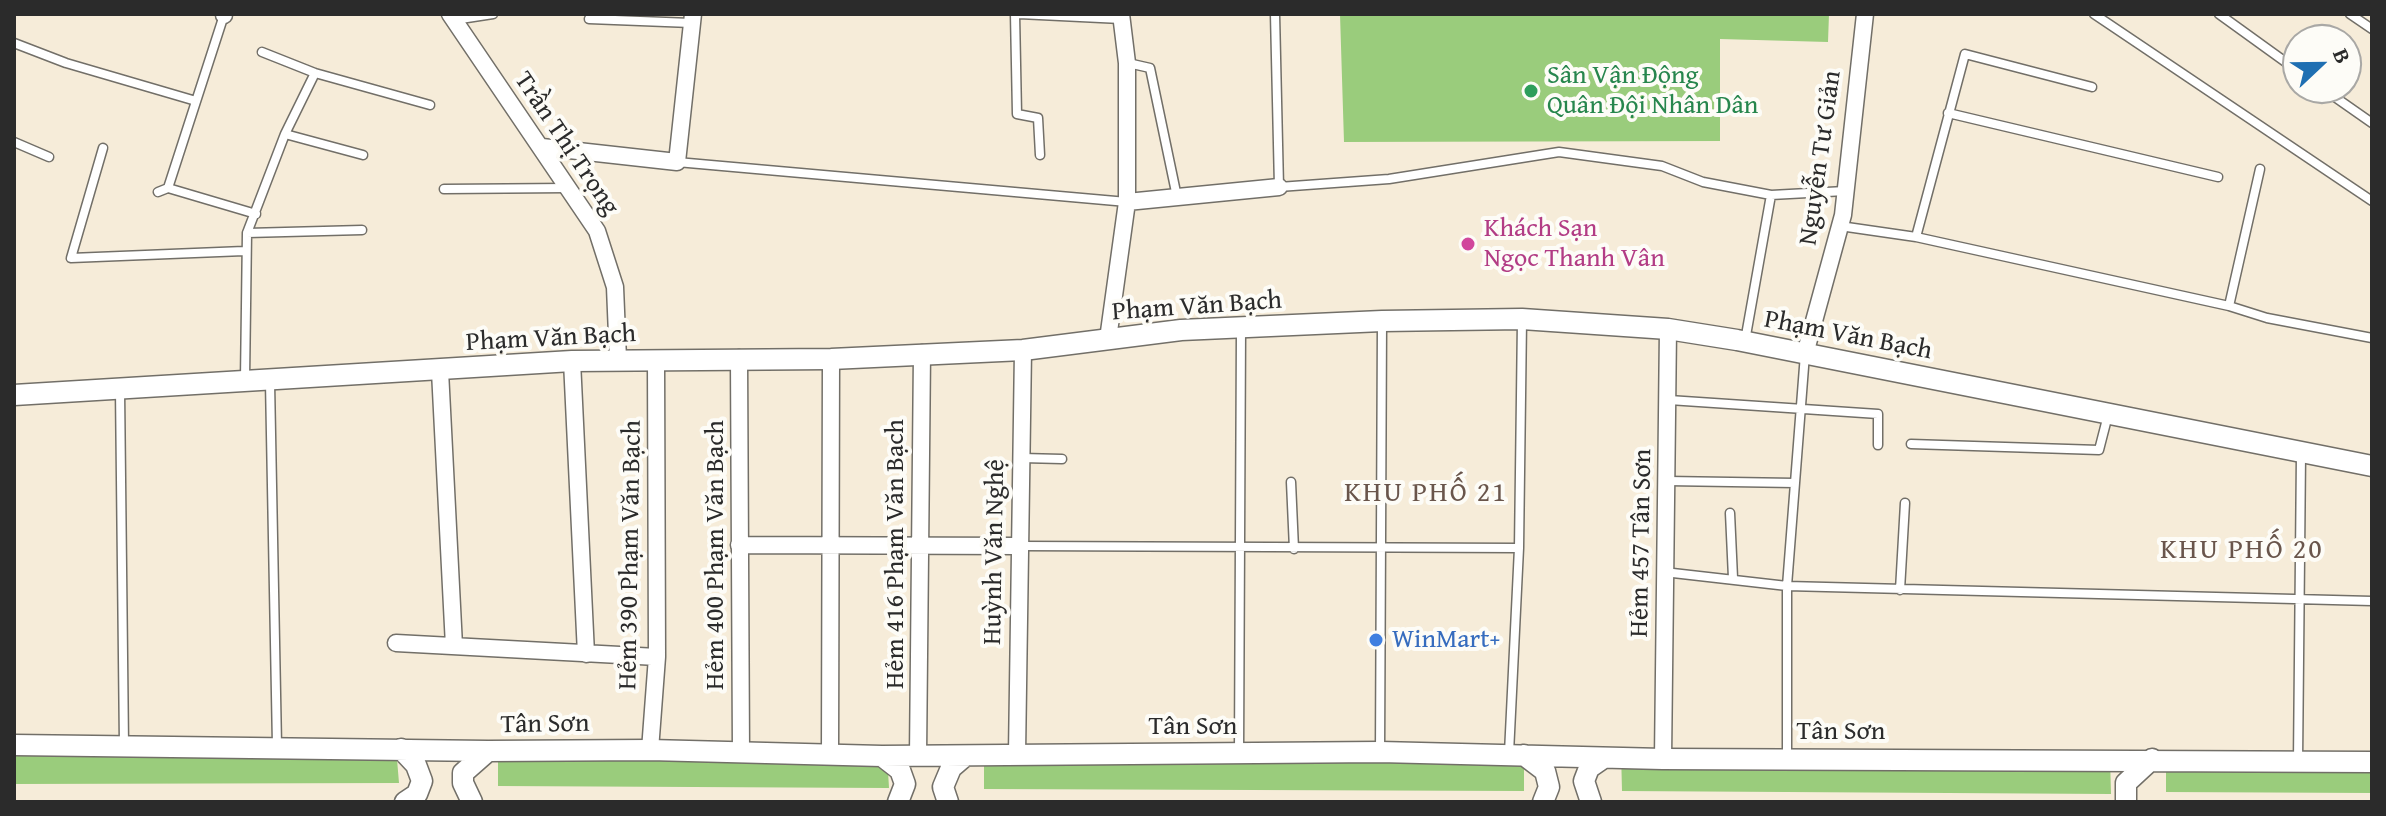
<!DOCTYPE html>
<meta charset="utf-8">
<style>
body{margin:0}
#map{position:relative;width:2386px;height:816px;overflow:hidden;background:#f6ecd9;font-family:"Gentium Book Plus",serif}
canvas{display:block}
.frame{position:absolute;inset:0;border:16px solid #2b2b2b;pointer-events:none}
.north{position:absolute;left:2282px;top:24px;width:80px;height:80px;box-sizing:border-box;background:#fdfcf7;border:2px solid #a9a8a5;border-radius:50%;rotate:68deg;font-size:22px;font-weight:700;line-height:32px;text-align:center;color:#2b2b2b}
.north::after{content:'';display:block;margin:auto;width:28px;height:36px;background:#1f6fb2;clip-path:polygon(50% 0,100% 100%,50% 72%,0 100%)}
</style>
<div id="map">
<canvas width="2386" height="816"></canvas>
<div class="frame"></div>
<div class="north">B</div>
</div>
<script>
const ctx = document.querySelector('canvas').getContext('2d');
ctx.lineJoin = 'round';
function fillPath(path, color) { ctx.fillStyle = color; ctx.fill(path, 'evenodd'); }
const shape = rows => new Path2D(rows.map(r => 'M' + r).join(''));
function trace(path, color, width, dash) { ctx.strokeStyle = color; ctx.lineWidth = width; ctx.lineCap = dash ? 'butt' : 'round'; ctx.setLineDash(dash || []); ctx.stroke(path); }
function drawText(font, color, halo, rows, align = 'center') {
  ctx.font = font + ' "Gentium Book Plus",serif'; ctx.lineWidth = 8; ctx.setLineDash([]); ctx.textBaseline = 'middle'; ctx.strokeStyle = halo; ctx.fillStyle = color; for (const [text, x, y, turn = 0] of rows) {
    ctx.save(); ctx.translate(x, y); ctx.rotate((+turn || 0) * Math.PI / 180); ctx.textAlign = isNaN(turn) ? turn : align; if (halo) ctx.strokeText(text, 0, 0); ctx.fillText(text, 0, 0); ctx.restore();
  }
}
fillPath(shape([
 [1340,14,1829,14,1828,42,1720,39,1720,141,1344,142],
 [14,747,396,747,399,783,14,784],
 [498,751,887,754,889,788,498,786],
 [1621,751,2110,757,2111,794,1622,791],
 [1524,752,1524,791,984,789,984,754],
 [2166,760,2372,763,2372,793,2166,792]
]), '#9acc7c');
const service = shape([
 [1015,14,1017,114,1038,118,1040,155],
 [1019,14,1121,19],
 [1275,14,1279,187,1389,179,1559,152,1662,166,1703,182,1771,195,1845,191],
 [2094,14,2372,201],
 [2219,14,2298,71],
 [2350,14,2372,29],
 [589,19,691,23],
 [454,20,493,14],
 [14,43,66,63,196,101],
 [262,52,315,73,430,105],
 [1128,63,1150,68,1177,197],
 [2322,88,2372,123],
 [1948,113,2218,177],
 [285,134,363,155],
 [14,142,49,157],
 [103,148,71,258,244,251],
 [677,162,1127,202],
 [168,188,256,214],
 [444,189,568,188],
 [158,192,168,188,224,15],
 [1840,226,1916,237,2229,306,2267,318,2372,338],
 [247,233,362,230],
 [1916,237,1965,54,2092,87],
 [2229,306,2260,169],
 [1745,341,1771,195],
 [245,379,247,233,285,134,315,73],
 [270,382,277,746],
 [120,390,124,746],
 [1669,400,1878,414,1878,445],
 [1911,444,2099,450,2108,415],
 [1022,458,1062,459],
 [1667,481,1795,483],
 [1291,482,1294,549],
 [1730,513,1733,578],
 [1020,546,1519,548],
 [1664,572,1787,586,2372,601],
 [1900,590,1905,503],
 [1380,751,1382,321],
 [1239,752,1241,329],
 [1509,753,1519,548,1522,320],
 [1787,758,1787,586,1805,354],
 [2298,761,2301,454]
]);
const minor = shape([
 [224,14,224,15],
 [450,14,597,231,615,287,618,359],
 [542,147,677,162,693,14],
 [1127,202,1279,187],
 [1108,339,1127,202,1127,63,1121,14],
 [1805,354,1843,215,1865,14],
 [739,358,741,753],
 [572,361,586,654],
 [440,371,454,646],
 [739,545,1019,546],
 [396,643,657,657],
 [650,750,657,657,656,361],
 [830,753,831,359],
 [1017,754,1023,350],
 [918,756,922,353],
 [1663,759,1668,329]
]);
const tertiary = shape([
 [14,395,572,361,831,359,1023,350,1181,330,1382,321,1522,319,1668,329,1737,340,2372,466],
 [14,745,488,751,650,750,882,756,1380,752,1663,759,2372,762],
 [401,749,416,765,422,781,417,794,405,802],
 [1524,755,1545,771,1549,787,1543,802],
 [882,756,900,770,905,784,898,802],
 [472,802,463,783,463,773,488,751],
 [948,802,943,787,951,768,965,756],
 [1591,802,1584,781,1589,768,1602,759],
 [2126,802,2126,783,2152,759]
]);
trace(service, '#726f68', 11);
trace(minor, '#726f68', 19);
trace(tertiary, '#726f68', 23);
trace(service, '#fff', 8);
trace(minor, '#fff', 16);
trace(tertiary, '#fff', 20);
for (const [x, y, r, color] of [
 [1531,91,8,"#2e9e5b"],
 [1468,244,8,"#d1479c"],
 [1376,640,8,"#3f7fe0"]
]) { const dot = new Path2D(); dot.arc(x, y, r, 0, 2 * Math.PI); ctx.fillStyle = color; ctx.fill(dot); trace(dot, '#fdfcf7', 3); }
drawText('26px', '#27864d', '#fdfcf7', [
 ["Sân Vận Động",1547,76],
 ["Quân Đội Nhân Dân",1547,106]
], 'left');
drawText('26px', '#2b2b2b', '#fdfcf7', [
 ["Trần Thị Trọng",566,144,56],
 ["Nguyễn Tư Giản",1821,158,-82],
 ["Phạm Văn Bạch",1197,307,-4],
 ["Phạm Văn Bạch",1848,336,11],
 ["Phạm Văn Bạch",551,339,-3],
 ["Hẻm 457 Tân Sơn",1642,543,-89],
 ["Huỳnh Văn Nghệ",995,552,-89],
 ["Hẻm 416 Phạm Văn Bạch",896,554,-90],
 ["Hẻm 390 Phạm Văn Bạch",631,555,-89],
 ["Hẻm 400 Phạm Văn Bạch",716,555,-90],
 ["Tân Sơn",545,725,-1],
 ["Tân Sơn",1193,727],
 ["Tân Sơn",1841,732]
]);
drawText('26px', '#b23c85', '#fdfcf7', [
 ["Khách Sạn",1484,229],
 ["Ngọc Thanh Vân",1484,259]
], 'left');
drawText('26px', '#366cbe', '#fdfcf7', [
 ["WinMart+",1392,640]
], 'left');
ctx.letterSpacing = '2px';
drawText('28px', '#69554b', '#fdfcf7', [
 ["KHU PHỐ 21",1426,494],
 ["KHU PHỐ 20",2242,551]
]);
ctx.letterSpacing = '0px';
</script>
